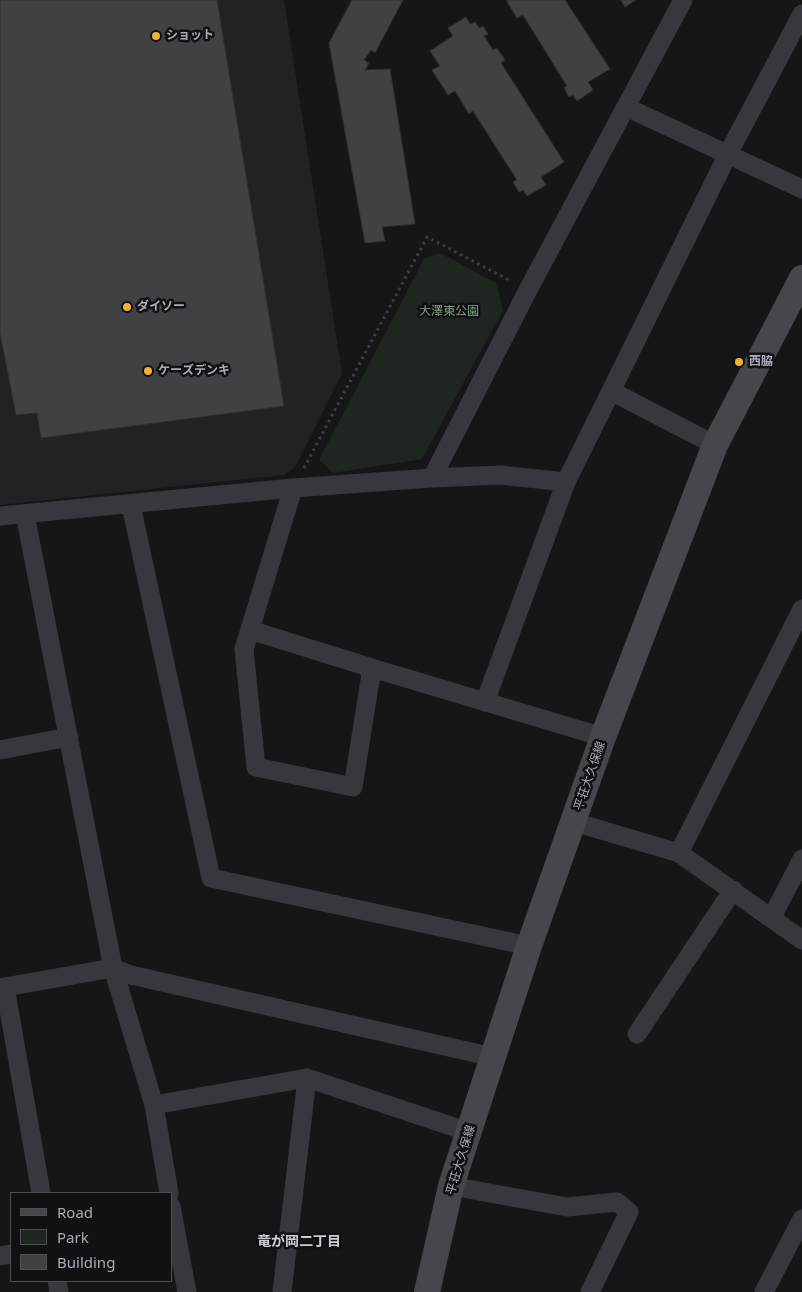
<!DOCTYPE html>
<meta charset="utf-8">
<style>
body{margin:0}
#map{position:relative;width:802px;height:1292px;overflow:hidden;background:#161618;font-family:"Noto Sans",sans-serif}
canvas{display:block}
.legend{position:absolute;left:10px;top:1192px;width:162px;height:90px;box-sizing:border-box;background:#111113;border:1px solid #4d4f55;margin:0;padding:6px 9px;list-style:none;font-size:15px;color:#a8adb8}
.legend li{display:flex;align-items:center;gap:10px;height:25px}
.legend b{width:25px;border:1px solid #4d4f55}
</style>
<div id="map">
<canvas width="802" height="1292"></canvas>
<ul class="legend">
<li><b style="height:6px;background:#45474d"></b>Road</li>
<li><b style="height:14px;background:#1e261f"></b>Park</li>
<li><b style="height:14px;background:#404145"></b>Building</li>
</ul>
</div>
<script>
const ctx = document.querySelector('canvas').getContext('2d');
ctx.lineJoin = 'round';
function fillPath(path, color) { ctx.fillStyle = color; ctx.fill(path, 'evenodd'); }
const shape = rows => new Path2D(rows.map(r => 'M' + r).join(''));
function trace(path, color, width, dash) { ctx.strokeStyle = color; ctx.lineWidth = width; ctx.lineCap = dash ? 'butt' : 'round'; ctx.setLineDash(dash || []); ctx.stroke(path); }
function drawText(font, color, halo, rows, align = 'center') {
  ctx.font = font + ' "Noto Sans","Noto Sans JP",sans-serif'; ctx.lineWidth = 5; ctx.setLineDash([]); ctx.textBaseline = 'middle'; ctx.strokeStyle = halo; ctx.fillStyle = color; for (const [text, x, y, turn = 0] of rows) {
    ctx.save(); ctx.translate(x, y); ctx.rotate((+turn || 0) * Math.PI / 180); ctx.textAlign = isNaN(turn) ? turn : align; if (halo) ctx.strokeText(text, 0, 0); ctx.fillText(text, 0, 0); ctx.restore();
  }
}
fillPath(shape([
 [0,0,284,0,342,373,295,467,284,475,0,505]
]), '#222225');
fillPath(shape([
 [440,253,496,283,503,310,422,459,333,473,319,460,424,259]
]), '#1e261f');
const building = shape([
 [0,0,217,0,284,406,41,438,37,413,16,415,0,333,0,0],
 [352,0,403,0,375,53,371,50,364,60,369,63,365,70,390,69,415,224,382,227,385,241,365,243,329,43,352,0],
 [506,0,565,0,610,69,588,82,593,90,577,101,573,95,569,97,564,88,567,86,523,15,517,18,506,0],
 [621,0,636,0,625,7,621,0],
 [466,17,470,24,475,22,479,28,483,26,488,34,484,36,493,50,497,48,505,60,501,63,564,162,541,177,546,185,527,196,523,190,519,192,513,182,517,180,473,111,469,114,455,91,448,95,432,70,440,66,430,51,453,36,448,28,466,17]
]);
fillPath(building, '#404145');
trace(building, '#303034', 1);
trace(shape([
 [304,468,427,237,511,281]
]), '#3d3f44', 3, [2.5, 4]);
trace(shape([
 [626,107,802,189],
 [611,391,728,154,802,14],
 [432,478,528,290,683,0],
 [293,488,244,649,256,767,353,787,372,668,603,737],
 [131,505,211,878,529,946],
 [25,514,113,968,154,1105,169,1193],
 [0,516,293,488,432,478,500,475,566,482,611,391,715,445],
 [250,630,372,668],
 [485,702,566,482],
 [0,750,69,737],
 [574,822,679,853,802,940],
 [679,853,802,609],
 [772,917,802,859],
 [5,987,41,1193],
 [0,988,113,968,131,975,493,1057],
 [637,1034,733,890],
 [154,1105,307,1078,469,1132],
 [451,1186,567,1207,617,1202,629,1212,590,1292],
 [171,1206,187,1292],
 [0,1256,11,1254],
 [57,1281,59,1292],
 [282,1292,307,1078],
 [764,1292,802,1219]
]), '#37383d', 19);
trace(shape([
 [427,1292,451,1186,529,946,603,737,715,445,802,278]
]), '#45474d', 26);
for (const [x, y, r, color] of [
 [156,36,5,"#f2b134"],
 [127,307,5,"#f2b134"],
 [739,362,5,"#f2b134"],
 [148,371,5,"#f2b134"]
]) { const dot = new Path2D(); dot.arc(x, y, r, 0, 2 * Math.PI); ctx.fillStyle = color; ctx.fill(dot); trace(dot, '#111113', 2); }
drawText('bold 12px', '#a8adb8', '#111113', [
 ["ショット",166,36],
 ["ダイソー",137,307],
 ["西脇",749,362],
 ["ケーズデンキ",158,371]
], 'left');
drawText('12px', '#7fa381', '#111113', [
 ["大澤東公園",449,312]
]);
drawText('12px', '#a8adb8', '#111113', [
 ["平荘大久保線",590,776,-71],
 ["平荘大久保線",461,1160,-73]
]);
drawText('bold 14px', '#c9ccd4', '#111113', [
 ["竜が岡二丁目",299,1242]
]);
</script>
